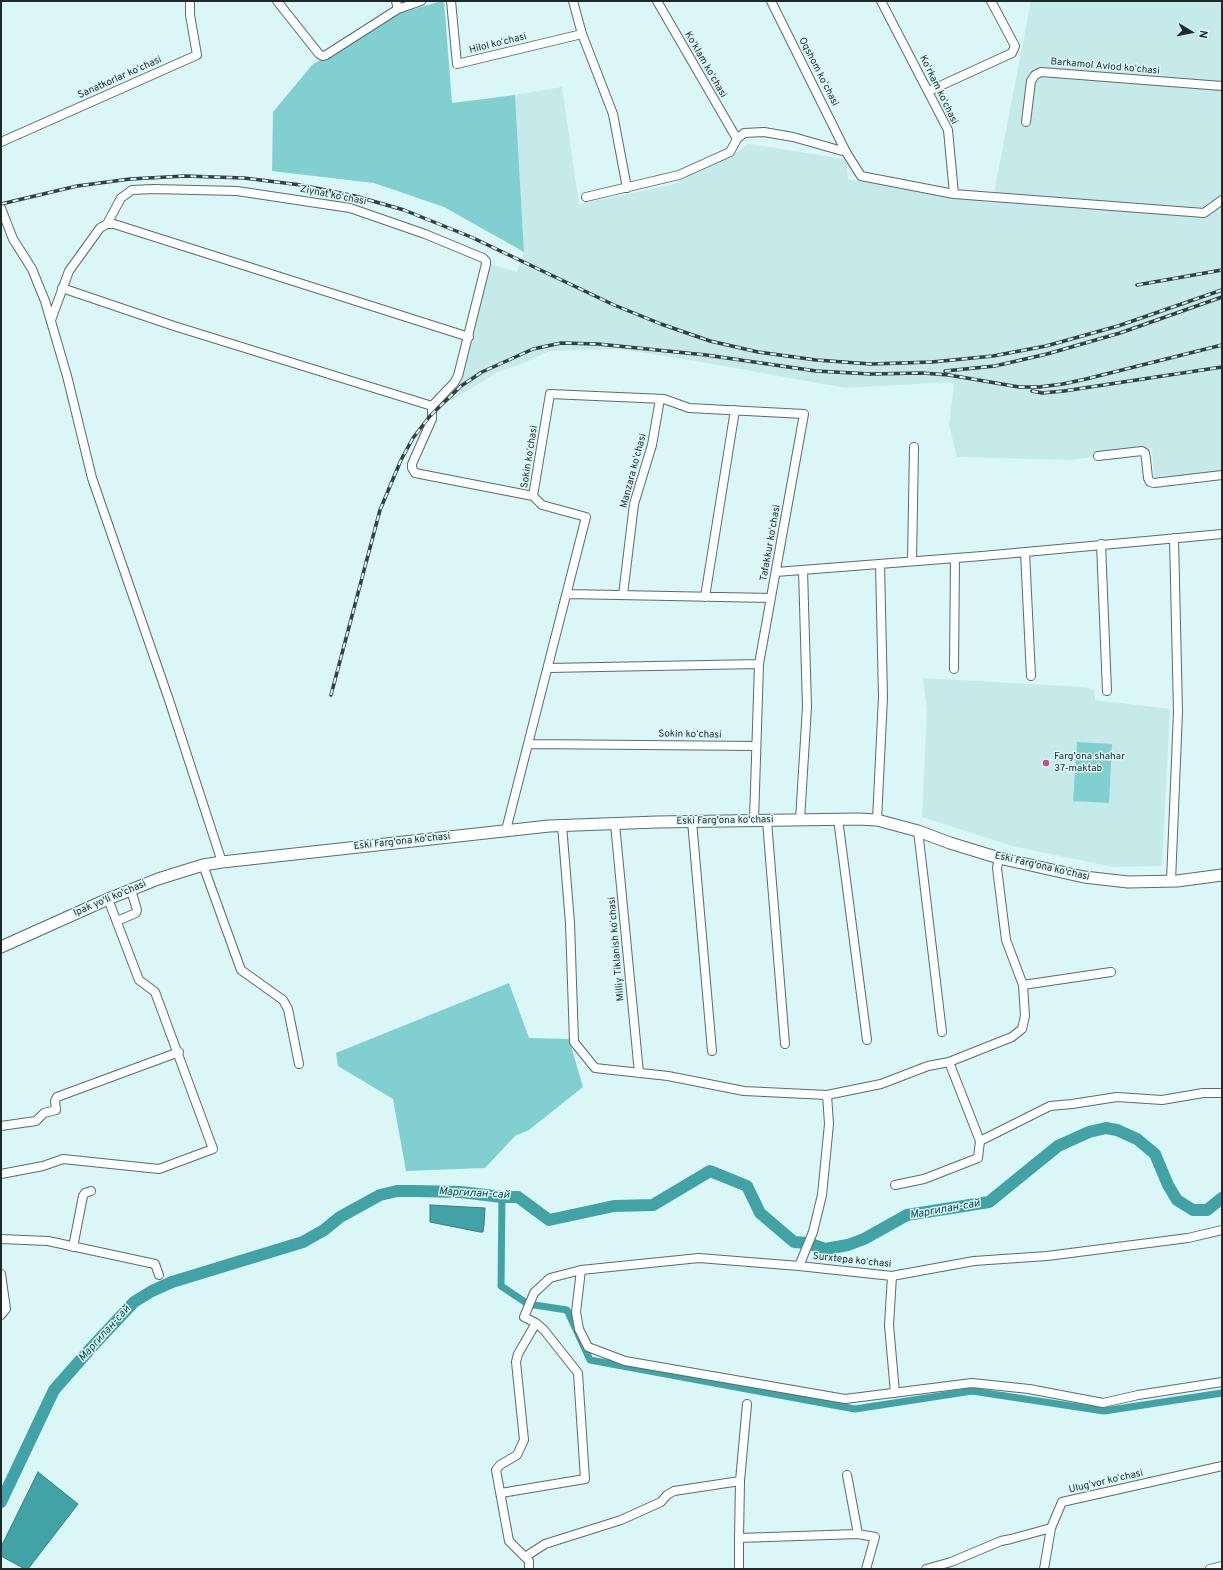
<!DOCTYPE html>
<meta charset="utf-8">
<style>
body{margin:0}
#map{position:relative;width:1223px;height:1570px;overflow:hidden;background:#dbf6f6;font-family:Overpass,sans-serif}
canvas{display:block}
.frame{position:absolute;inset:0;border:2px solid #1f2929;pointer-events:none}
.north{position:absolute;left:1171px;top:12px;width:40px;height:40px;-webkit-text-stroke:3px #dbf6f6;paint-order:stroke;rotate:100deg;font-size:11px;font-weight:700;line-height:16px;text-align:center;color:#1f2929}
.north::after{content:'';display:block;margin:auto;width:14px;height:18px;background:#1f2929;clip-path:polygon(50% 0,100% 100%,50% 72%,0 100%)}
</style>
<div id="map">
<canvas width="1223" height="1570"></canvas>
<div class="frame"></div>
<div class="north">N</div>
</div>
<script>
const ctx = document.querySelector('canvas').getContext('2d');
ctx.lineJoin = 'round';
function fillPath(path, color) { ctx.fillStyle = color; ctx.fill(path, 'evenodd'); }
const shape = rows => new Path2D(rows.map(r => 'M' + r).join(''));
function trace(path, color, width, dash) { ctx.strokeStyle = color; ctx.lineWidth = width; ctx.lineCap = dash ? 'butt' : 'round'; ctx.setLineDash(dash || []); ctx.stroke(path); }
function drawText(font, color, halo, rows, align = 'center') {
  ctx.font = font + ' Overpass,sans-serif'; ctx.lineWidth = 3; ctx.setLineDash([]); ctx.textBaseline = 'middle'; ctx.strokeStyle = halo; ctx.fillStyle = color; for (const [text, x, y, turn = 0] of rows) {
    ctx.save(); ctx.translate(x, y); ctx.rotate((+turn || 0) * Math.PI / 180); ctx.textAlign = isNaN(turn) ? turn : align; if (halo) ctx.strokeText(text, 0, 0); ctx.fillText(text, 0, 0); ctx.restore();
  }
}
fillPath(shape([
 [1031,1,1222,1,1222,471,1154,478,1152,448,1072,460,957,457,949,425,954,385,950,382,846,388,690,360,618,349,549,351,526,362,498,372,449,402,484,262,517,272,524,252,515,95,562,87,579,204,671,185,731,157,748,144,846,159,848,179,992,203],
 [923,678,1083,687,1095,690,1095,700,1170,709,1162,866,1113,867,1012,846,922,817,927,710]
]), '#c6eaea');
fillPath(shape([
 [442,1,444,1,452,103,515,95,524,252,444,207,374,183,272,171,273,112,312,65,400,13],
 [1077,742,1112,744,1109,803,1073,801],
 [509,983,529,1038,569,1039,583,1087,529,1130,515,1136,485,1168,406,1171,393,1099,338,1066,336,1053]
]), '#81cfd1');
const water = shape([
 [430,1205,485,1208,484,1225,483,1232,480,1232,430,1222,430,1205],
 [38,1472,78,1504,28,1569,25,1569,1,1556,1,1547,38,1472]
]);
fillPath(water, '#41a3a5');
trace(water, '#377e80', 1);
trace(shape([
 [502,1197,501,1286,528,1304,567,1310,590,1360,855,1409,972,1391,1104,1411,1222,1393]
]), '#41a3a5', 7);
trace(shape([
 [1,1502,54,1390,91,1348,134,1302,152,1291,172,1282,303,1242,324,1230,340,1217,380,1195,397,1191,414,1191,461,1192,502,1197,518,1197,549,1220,614,1206,653,1205,710,1171,747,1186,760,1213,794,1242,808,1243,825,1249,848,1245,864,1239,907,1215,989,1202,1058,1146,1089,1132,1106,1128,1117,1130,1137,1139,1155,1154,1168,1185,1177,1200,1193,1210,1207,1210,1222,1198]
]), '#41a3a5', 12);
const minor = shape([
 [277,1,319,54,323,56,326,55,398,9,421,1],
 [396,1,398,9],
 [451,1,457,64,582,34],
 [573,1,582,34,613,114,627,188],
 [657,1,737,139],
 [771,1,846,152,861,176,954,194,1204,213,1222,200],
 [881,1,948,130,954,194],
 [929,91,1012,53,1015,46,991,1],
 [1026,122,1031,81,1035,75,1041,72,1222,86],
 [1,142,197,55,190,15,190,1],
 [586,197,679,175,730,152,737,139,744,133,764,132,793,137,846,152],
 [1,208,13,239,32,269,45,301,67,376,92,478,169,700,222,862],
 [107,224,121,198,132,190,153,189,237,191,350,208,425,234,483,258,486,261,486,264,458,376,454,383,432,406],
 [62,288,174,326,432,406],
 [51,320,69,271,100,228,107,224,114,224,469,337],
 [432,406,432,419,412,464,412,468,415,473,533,496],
 [1098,456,1142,451,1145,453,1146,459,1148,478,1150,482,1154,483,1222,475],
 [1101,544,1107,691],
 [1025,552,1031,676],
 [912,561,914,447],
 [776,572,982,556,1222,534],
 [567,594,771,598],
 [623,595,634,504,652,445,660,399],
 [705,597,735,410],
 [548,668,759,664],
 [954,669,955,558],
 [528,744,756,746],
 [838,819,867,1040],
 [800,820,807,707,803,570],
 [877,820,883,697,880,564],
 [692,821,712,1051],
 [767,821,785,1044],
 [615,824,639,1073],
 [562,825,570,923,574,1042,595,1068,668,1076,744,1091,827,1095,881,1084,928,1066,949,1062],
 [506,830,586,517,542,505,533,496,550,394,664,399,689,408,804,414,759,664,754,821],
 [918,831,942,1032],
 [999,858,997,868,1006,940,1023,985,1111,972],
 [203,865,241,970,283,1000,288,1009,299,1064],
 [1171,881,1178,712,1174,538],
 [117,921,136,913,137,910,131,890],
 [1,1126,36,1121,44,1113,56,1110,55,1101,57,1097,179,1052],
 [980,1141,1050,1106,1072,1104,1117,1097,1162,1100,1203,1093,1222,1093],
 [1,1174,43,1166,63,1159,159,1169,213,1149,155,992,139,980,108,899],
 [895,1185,924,1179,978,1158,980,1141,949,1062,1012,1037,1022,1029,1025,1016,1023,985],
 [1,1239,48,1241,155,1264,159,1275],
 [73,1247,83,1196,85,1193,91,1191],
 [799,1266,813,1232,822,1195,829,1124,827,1095],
 [581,1270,576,1312,579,1329,588,1347,625,1361,845,1399,972,1383,1029,1389,1103,1403,1138,1395,1222,1382],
 [1,1274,6,1309,1,1315],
 [892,1276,889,1325,895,1393],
 [747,1404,740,1481,739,1538,858,1534],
 [847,1475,858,1534,875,1537,866,1569],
 [501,1493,585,1479,578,1373,544,1330,536,1323,524,1317,534,1293,550,1278,581,1270,699,1258,799,1266,892,1276,974,1261,1047,1256,1188,1238,1222,1230],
 [525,1557,545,1544,621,1520,661,1502,667,1495,674,1491,740,1481],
 [529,1569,529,1561,509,1541,496,1470,500,1465,517,1455,524,1440,516,1362,518,1354,536,1323],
 [739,1569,739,1538],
 [926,1569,951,1562,1001,1541,1011,1539,1051,1528],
 [1044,1569,1051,1528,1062,1502,1222,1466],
 [1210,1569,1222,1566]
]);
const major = shape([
 [1,947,108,899,158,879,203,865,222,862,549,826,657,822,858,819,877,820,918,831,950,843,999,858,1084,877,1128,882,1177,881,1222,875]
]);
trace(minor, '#556d6e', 10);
trace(major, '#556d6e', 13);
trace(minor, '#fff', 8);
trace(major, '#fff', 11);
const rail = shape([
 [1,204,77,186,130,179,185,176,244,178,301,185,355,196,404,210,471,237,614,305,661,324,710,341,758,352,816,360,871,364,932,362,993,356,1046,346,1118,326,1222,290],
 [1137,285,1222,270],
 [945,371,995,366,1047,354,1120,333,1222,297],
 [1032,391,1042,393,1064,391,1222,367],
 [331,695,380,510,401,460,413,438,430,416,461,386,482,372,533,349,561,343,598,344,706,355,816,371,871,374,922,373,949,375,1019,387,1039,387,1063,384,1086,379,1222,345]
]);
trace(rail, '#344040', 3.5);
trace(rail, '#dbf6f6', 2, [6]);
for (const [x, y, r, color] of [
 [1046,763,4,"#c64792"]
]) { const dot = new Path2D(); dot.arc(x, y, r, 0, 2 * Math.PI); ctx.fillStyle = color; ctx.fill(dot); trace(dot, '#dbf6f6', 1.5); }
drawText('10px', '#1f2929', '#dbf6f6', [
 ["Hilol koʻchasi",498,44,-14],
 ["Koʻklam koʻchasi",705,65,60],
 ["Barkamol Аvlod koʻchasi",1105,67,5],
 ["Oqshom koʻchasi",818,72,63],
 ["Sanatkorlar koʻchasi",120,78,-24],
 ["Koʻrkam koʻchasi",938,90,64],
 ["Ziynat koʻchasi",333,196,11],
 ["Sokin koʻchasi",530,457,-81],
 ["Manzara koʻchasi",634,471,-75],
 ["Tafakkur koʻchasi",771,543,-80],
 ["Sokin koʻchasi",690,735,1],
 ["Eski Farg'ona ko'chasi",725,821,-1],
 ["Eski Farg'ona ko'chasi",402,842,-6],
 ["Eski Farg'ona ko'chasi",1042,867,13],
 ["Ipak yo'li ko'chasi",110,899,-23],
 ["Milliy Tiklanish koʻchasi",617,949,-95],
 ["Surxtepa koʻchasi",852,1261,6],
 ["Ulugʻvor koʻchasi",1106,1482,-13]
]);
drawText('10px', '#1f2929', '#dbf6f6', [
 ["Farg'ona shahar",1054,757],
 ["37-maktab",1054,769]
], 'left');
drawText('italic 11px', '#003e40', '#dbf6f6', [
 ["Маргилан-сай",474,1194,3],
 ["Маргилан-сай",945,1210,-10],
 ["Маргилан-сай",105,1334,-48]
]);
</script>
